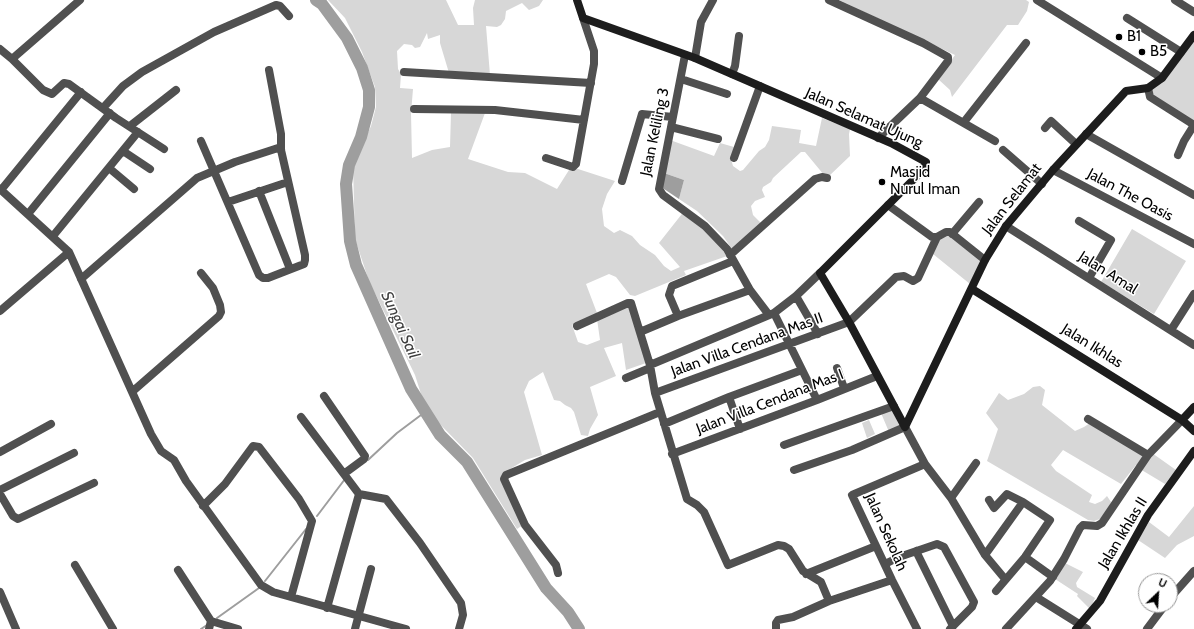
<!DOCTYPE html>
<style>
body{margin:0}
#map{position:relative;width:1194px;height:629px;overflow:hidden;background:#fff;font-family:Cabin,sans-serif}
canvas{display:block}
.north{position:absolute;left:1138px;top:573px;width:40px;height:40px;box-sizing:border-box;background:#fff;border:1px solid #999;border-radius:50%;rotate:25deg;font-size:11px;font-weight:700;line-height:16px;text-align:center;color:#000}
.north::after{content:'';display:block;margin:auto;width:14px;height:18px;background:#000;clip-path:polygon(50% 0,100% 100%,50% 72%,0 100%)}
</style>
<div id="map">
<canvas width="1194" height="629"></canvas>
<div class="north">U</div>
</div>
<script>
const ctx = document.querySelector('canvas').getContext('2d');
ctx.lineJoin = 'round';
function fillPath(path, color) { ctx.fillStyle = color; ctx.fill(path, 'evenodd'); }
const shape = rows => new Path2D(rows.map(r => 'M' + r).join(''));
function trace(path, color, width, dash) { ctx.strokeStyle = color; ctx.lineWidth = width; ctx.lineCap = dash ? 'butt' : 'round'; ctx.setLineDash(dash || []); ctx.stroke(path); }
function drawText(font, color, halo, rows, align = 'center') {
  ctx.font = font + ' Cabin,sans-serif'; ctx.lineWidth = 3; ctx.setLineDash([]); ctx.textBaseline = 'middle'; ctx.strokeStyle = halo; ctx.fillStyle = color; for (const [text, x, y, turn = 0] of rows) {
    ctx.save(); ctx.translate(x, y); ctx.rotate((+turn || 0) * Math.PI / 180); ctx.textAlign = isNaN(turn) ? turn : align; if (halo) ctx.strokeText(text, 0, 0); ctx.fillText(text, 0, 0); ctx.restore();
  }
}
fillPath(shape([
 [328,0,446,0,458,25,474,25,473,8,475,0,543,0,539,6,529,10,522,3,506,11,505,19,501,25,497,27,486,26,490,75,449,73,440,43,440,35,428,39,427,33,420,47,415,48,412,45,404,44,397,51,398,69,401,74,400,88,413,89,411,113,412,158,432,150,450,147,451,113,485,113,468,159,508,172,525,173,557,189,569,170,578,169,615,181,607,194,602,209,604,226,614,233,620,230,632,236,640,245,655,255,664,266,671,271,680,267,659,243,685,210,730,255,684,271,686,275,635,296,630,295,616,277,609,274,586,284,597,313,572,325,578,342,587,345,600,340,597,319,629,305,646,363,626,370,622,343,604,348,616,376,590,387,598,415,590,429,588,436,581,435,574,412,571,408,565,405,560,401,554,400,543,372,529,381,524,392,542,455,525,460,505,472,523,525,517,529,473,458,433,417,421,394,415,375,369,281,355,239,353,166,371,126,376,107,375,87,362,52,345,18],
 [839,0,1026,0,1029,2,1027,11,1018,25,1007,25,952,97,950,90,938,79,955,55],
 [1194,35,1194,124,1158,102,1148,88,1162,78],
 [822,118,850,129,849,134,850,156,829,176,824,175,805,152,801,152,773,178,771,182,763,187,762,190,765,197,755,201,751,206,753,215,762,224,732,249,723,236,697,211,679,199,684,180,664,173,670,140,714,156,720,143,734,147,731,159,733,166,740,171,743,170,759,151,765,147,769,140,772,126,801,130,799,143,816,146],
 [1132,229,1186,261,1154,314,1101,282],
 [947,233,981,259,970,284,933,254,940,239],
 [1040,386,1045,390,1042,405,1075,431,1084,427,1090,423,1143,456,1138,465,1136,465,1121,484,1063,450,1051,465,1056,471,1092,495,1089,502,1095,504,1102,501,1107,496,1111,502,1109,507,1100,519,1094,521,1088,520,987,461,998,429,986,413,999,393,1008,400,1024,394,1033,387],
 [892,409,900,427,889,432,881,413],
 [869,420,875,434,867,438,862,423],
 [1152,453,1176,470,1165,484,1140,469],
 [1194,506,1194,536,1177,545,1165,558,1138,540,1149,522,1169,537],
 [1065,563,1083,572,1076,583,1077,587,1095,598,1090,609,1077,596,1078,594,1055,579]
]), '#d7d7d7');
fillPath(shape([
 [664,173,684,180,679,199,661,187]
]), '#9e9e9e');
trace(shape([
 [368,460,397,433,425,412],
 [317,516,345,479],
 [265,581,306,529],
 [217,618,259,588],
 [201,629,207,625]
]), '#9e9e9e', 2);
trace(shape([
 [316,0,322,4,347,38,362,68,369,90,369,107,361,137,349,165,346,184,350,241,356,265,411,389,440,435,467,462,546,588,568,612,579,629]
]), '#9e9e9e', 12);
trace(shape([
 [829,0,923,43,948,57,948,61,920,98,878,138],
 [1037,0,1162,78],
 [1175,0,1194,12],
 [1127,18,1181,52],
 [0,49,12,59,43,90,52,94,64,83,69,84,116,118,164,149],
 [685,55,659,189,663,195,705,226,727,249,750,290,769,315],
 [695,58,701,22,713,0],
 [12,59,80,0],
 [404,72,591,83],
 [732,74,735,66,739,36],
 [681,79,727,94],
 [1148,88,1150,97,1194,125],
 [920,98,995,141],
 [103,108,123,86,142,72,214,32,276,5,280,6,289,16],
 [414,109,495,110,584,120],
 [964,122,1026,43],
 [130,126,176,90],
 [671,127,718,139],
 [1045,128,1051,121,1076,144],
 [1086,134,1194,195],
 [201,141,259,275,263,278,268,278,304,264,305,260,305,255,281,150,281,134,269,70],
 [1003,150,1042,184],
 [123,151,150,169],
 [1178,155,1184,141,1194,125],
 [546,158,573,167,576,164,594,64,594,51,583,18],
 [734,158,760,86],
 [109,168,134,189],
 [1053,170,1194,244],
 [622,181,642,114,673,117],
 [0,189,69,252,151,434,161,451,174,460,186,481,261,585,273,592,406,629],
 [1,190,81,92],
 [259,191,290,269],
 [228,202,288,182],
 [888,205,932,237,937,237,946,232,950,232,985,260],
 [28,214,110,113],
 [1079,221,1111,240,1089,278],
 [1006,226,1194,345],
 [952,234,979,202],
 [53,236,138,132],
 [730,255,815,179,822,177,827,178],
 [81,279,197,178,235,162,278,148,281,150],
 [796,296,818,334],
 [0,311,69,252],
 [774,313,817,400],
 [678,316,669,295,672,286,733,261],
 [577,326,628,303,631,303,650,365,655,393,687,499,697,505,704,512,728,565,778,545,784,546,789,549,803,571,821,582,829,601],
 [1171,330,1194,294],
 [640,332,678,316,750,290],
 [650,365,774,313,796,296,820,273],
 [837,368,844,388],
 [626,378,650,368],
 [133,391,219,316,221,312,220,305,213,288,201,273],
 [655,393,849,322,896,277,904,276,913,281,918,278,937,237],
 [324,396,365,456,364,459,345,473],
 [729,397,740,429],
 [301,417,359,494,386,499,420,543,461,603,463,615,459,629],
 [1088,419,1148,455],
 [664,424,729,397,802,370],
 [784,445,894,406],
 [0,452,51,424],
 [672,454,817,400,877,376],
 [794,470,852,450,905,427,925,464,951,498,985,555,1005,579],
 [0,490,74,453],
 [0,494,13,516,18,519,94,483],
 [951,498,976,463],
 [989,500,994,508,1007,494,1023,502],
 [203,506,225,484,253,446,259,447,299,499,312,521,291,597],
 [916,551,953,626],
 [985,555,1023,502,1050,520,1025,557,996,591],
 [1025,557,1053,577],
 [885,564,899,557,937,544,944,547,974,602,972,607,950,629],
 [75,565,113,629],
 [178,570,211,621],
 [558,573,556,565,525,525,504,479,506,475,660,412],
 [806,574,876,546],
 [0,592,16,629],
 [1036,597,1087,629],
 [1170,598,1194,571],
 [327,608,359,494],
 [211,621,238,629],
 [209,629,211,621],
 [355,629,371,569],
 [776,629,776,623,778,620,793,617,829,601,892,580],
 [917,629,892,580,852,495,925,464],
 [1006,629,1050,581,1064,559,1080,528,1083,525,1097,526,1102,523,1148,455,1182,420],
 [1147,629,1165,605]
]), '#505050', 8);
trace(shape([
 [577,0,583,18,695,58,891,143,926,162,923,170,820,273,849,322,905,427],
 [972,289,1182,420,1194,431],
 [1182,420,1194,407],
 [905,427,985,260,1006,226,1053,170,1126,91,1148,88,1162,78,1194,35],
 [1076,629,1100,601,1148,515,1194,451]
]), '#1d1d1d', 8);
for (const [x, y, r, color] of [
 [1119,37,4,"#000"],
 [1142,52,4,"#000"],
 [882,182,4,"#000"]
]) { const dot = new Path2D(); dot.arc(x, y, r, 0, 2 * Math.PI); ctx.fillStyle = color; ctx.fill(dot); trace(dot, '#fff', 1.5); }
drawText('15px', '#000', '#fff', [
 ["B1",1127,37],
 ["B5",1150,52],
 ["Masjid",890,173],
 ["Nurul Iman",890,190]
], 'left');
drawText('15px', '#000', '#fff', [
 ["Jalan Selamat Ujung",864,118,24],
 ["Jalan Keliling 3",655,132,-78],
 ["Jalan The Oasis",1130,195,28],
 ["Jalan Selamat",1012,199,-52],
 ["Jalan Amal",1108,273,32],
 ["Jalan Villa Cendana Mas II",747,345,-20],
 ["Jalan Ikhlas",1092,346,32],
 ["Jalan Villa Cendana Mas I",770,402,-21],
 ["Jalan Sekolah",886,532,66],
 ["Jalan Ikhlas II",1123,533,-59]
]);
drawText('italic 16px', '#3f3f3f', '#fff', [
 ["Sungai Sail",400,325,66]
]);
</script>
